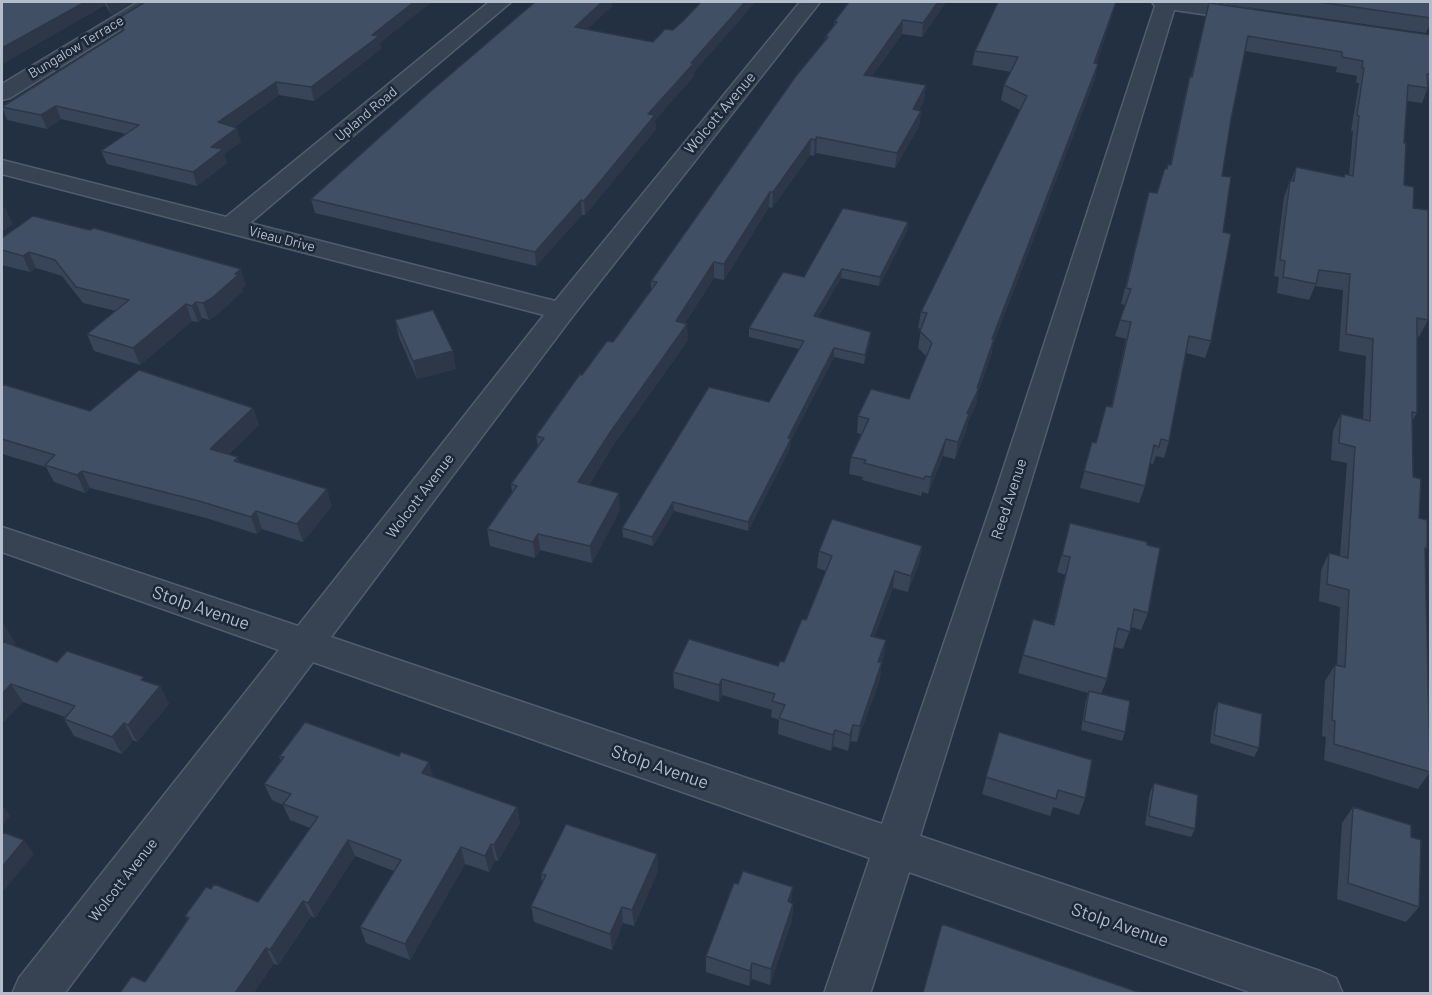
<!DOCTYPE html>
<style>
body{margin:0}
#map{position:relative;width:1432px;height:995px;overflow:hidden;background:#233042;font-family:Barlow,sans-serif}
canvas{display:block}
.frame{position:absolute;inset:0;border:3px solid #b4bdcc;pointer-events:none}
</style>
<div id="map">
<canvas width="1432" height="995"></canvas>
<div class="frame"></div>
</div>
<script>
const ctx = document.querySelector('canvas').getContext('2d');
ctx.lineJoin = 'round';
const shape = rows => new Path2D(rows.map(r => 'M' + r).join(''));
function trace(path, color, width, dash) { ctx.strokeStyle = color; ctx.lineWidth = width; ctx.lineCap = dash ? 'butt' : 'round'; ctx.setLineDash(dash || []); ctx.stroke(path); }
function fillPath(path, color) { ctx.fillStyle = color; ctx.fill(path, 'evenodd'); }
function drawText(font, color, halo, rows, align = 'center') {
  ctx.font = font + ' Barlow,sans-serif'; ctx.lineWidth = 5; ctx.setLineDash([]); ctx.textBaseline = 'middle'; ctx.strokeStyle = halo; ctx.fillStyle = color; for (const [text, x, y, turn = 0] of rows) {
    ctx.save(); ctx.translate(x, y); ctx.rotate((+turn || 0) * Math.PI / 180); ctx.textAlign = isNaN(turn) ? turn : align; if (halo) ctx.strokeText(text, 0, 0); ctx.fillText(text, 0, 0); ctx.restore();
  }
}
const street = shape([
 [138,2,161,2,158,6,10,98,2,100,2,84,138,2],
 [489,2,511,2,250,223,555,301,800,2,820,2,572,317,331,637,882,824,996,491,1155,6,1152,2,1200,2,1258,11,1261,15,1258,19,1251,21,1174,10,1028,491,920,836,1320,971,1336,978,1343,994,1255,994,909,872,870,994,824,994,870,858,313,662,64,994,12,994,19,978,279,650,2,552,2,527,298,626,544,315,2,174,2,160,226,217,489,2]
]);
trace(street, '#525d6c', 3);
fillPath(street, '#374252');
fillPath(shape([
 [2,2,135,2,112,15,105,5,2,64],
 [535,2,611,2,612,6,587,29,653,42,673,30,684,20,701,2,755,2,694,72,694,76,655,120,656,129,585,215,582,215,536,266,315,213,311,199],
 [849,2,946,2,922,37,902,34,872,76,926,85,924,100,919,110,921,111,919,126,895,168,816,153,814,156,810,155,772,208,769,207,724,280,714,278,685,323,688,340,612,447,589,485,620,510,592,563,540,550,535,558,490,546,487,529,512,492,511,484,538,447,536,436,582,375,613,342,651,290,651,281,825,41,825,37,834,25,834,22],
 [1116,2,1113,13,1096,64,1095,79,993,344,991,356,978,392,976,405,968,422,966,431,955,459,943,456,928,494,922,492,921,496,862,480,863,477,849,474,851,457,861,434,857,433,858,416,909,399,927,357,918,348,921,329,918,328,921,312,1020,110,1001,100,1004,85,1011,72,972,65,975,51],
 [1211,2,1431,2,1431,22,1426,33],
 [1209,3,1431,35,1431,77,1428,84,1428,88,1422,103,1407,101,1404,143,1404,185,1413,208,1428,320,1419,337,1417,336,1417,413,1412,421,1413,477,1419,518,1427,548,1425,552,1430,772,1418,789,1324,760,1326,737,1322,736,1325,681,1335,665,1337,665,1340,607,1319,601,1321,570,1329,553,1340,556,1347,463,1331,460,1333,431,1341,414,1363,419,1366,356,1339,351,1343,290,1315,286,1309,300,1277,293,1279,277,1274,276,1284,197,1290,181,1291,181,1296,167,1344,177,1345,174,1349,175,1353,131,1351,131,1359,83,1356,83,1357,76,1336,72,1337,67,1245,51,1231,119,1222,176,1223,232,1211,341,1205,358,1186,353,1169,441,1164,458,1156,456,1153,464,1150,463,1145,486,1139,503,1080,488,1092,442,1096,443,1111,407,1126,339,1115,336,1125,305,1121,304,1145,207,1149,192,1157,193,1167,169,1170,165,1186,91,1190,76,1191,76],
 [117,19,380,43,381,49,314,101,279,95,234,127,241,142,224,154,227,163,197,186,107,164,101,151,126,134,61,119,47,129,7,120,2,106,121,31],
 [908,222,907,231,879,286,841,278,818,317,870,341,864,364,834,357,791,440,790,448,748,531,674,511,653,546,623,537,622,528,769,402,799,349,749,337,749,328,804,277],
 [2,238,246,285,242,288,243,291,218,314,209,320,202,318,198,322,192,321,140,365,94,351,87,334,116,311,83,303,62,276,36,268,30,272,2,265],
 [395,320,456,369,417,379,399,337],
 [2,384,90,411,253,408,259,425,229,454,240,463,332,506,303,542,262,529,257,534,206,518,90,488,85,493,54,482,46,467,2,454],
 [1070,523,1148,613,1141,630,1131,627,1123,649,1114,647,1107,679,1101,694,1125,732,1122,741,1081,730,1086,700,1088,693,1018,673,1033,619,1053,625,1065,575,1057,572],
 [922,546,919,563,908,592,893,588,874,637,884,656,881,662,880,679,857,742,851,741,848,751,833,746,831,751,778,734,779,720,771,717,772,710,722,695,719,702,674,688,673,672,778,666,784,662,806,620,826,571,817,568,819,551],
 [2,624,4,625,15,643,13,645,57,662,146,682,160,686,169,704,137,742,133,740,122,754,74,736,64,719,65,717,23,702,4,721,2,720],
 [1218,702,1259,748,1254,757,1210,743,1214,711],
 [999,732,1085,798,1079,815,1053,807,1050,816,982,794],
 [279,757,433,777,517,807,520,823,498,861,495,860,489,872,465,864,410,960,366,943,360,927,394,871,355,856,315,918,311,916,278,965,274,964,145,982,188,921,185,916,211,889,258,902,310,828,290,820,283,805,272,800,264,784,281,761],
 [1154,783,1195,829,1191,837,1145,825,1150,792],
 [1353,807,1411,837,1419,907,1406,922,1337,899,1342,823],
 [657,854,658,871,634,926,623,923,612,950,534,922,531,906,542,883,541,874],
 [791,903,793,904,792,920,770,985,752,979,749,986,706,972,706,956]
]), '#384457');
fillPath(shape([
 [85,2,104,2,105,5,2,64,2,48],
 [110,2,135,2,112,15,107,3],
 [414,2,432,2,380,43,381,49,314,101,311,87,372,35],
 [602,2,611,2,612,6,576,40,575,27],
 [745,2,755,2,694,72,694,76,655,120,656,129,585,215,584,201,648,114,691,63],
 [938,2,946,2,922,37,923,23],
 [1116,2,1113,13,1091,78,1094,63],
 [903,20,902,34,862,90,864,75],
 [1098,64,1095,79,993,344,991,356,978,392,976,405,968,422,966,431,955,459,958,442,992,339],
 [276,82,279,95,222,135,218,122],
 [926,85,924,100,912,125,913,109],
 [56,106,61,119,47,129,41,115],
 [921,111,919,126,895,168,897,153],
 [237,128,241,142,224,154,227,163,197,186,193,172,211,147],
 [817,137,816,153,814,156,815,140],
 [811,139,810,155,772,208,773,192],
 [770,192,769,207,724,280,724,264],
 [581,200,582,215,536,266,535,252],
 [5,207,13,224,2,232,2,209],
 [908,222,907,231,879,286,880,277],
 [29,252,36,268,30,272,23,256],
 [714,262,714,278,676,337,676,321],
 [241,269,246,285,242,288,243,291,218,314,209,320,203,303],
 [842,269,841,278,813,325,814,316],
 [196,302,202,318,198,322,192,306],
 [186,304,192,321,140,365,133,348],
 [687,324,688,340,612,447,580,499,578,482,611,431],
 [871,332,870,341,864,364,865,355],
 [834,348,834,357,791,440,790,448,748,531,748,522,788,438],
 [453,351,456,369,417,379,413,361],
 [253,408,259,425,217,466,210,449],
 [946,439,943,456,928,494,931,477],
 [238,457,244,474,234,461],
 [82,471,90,488,85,493,77,475],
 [327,489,332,506,303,542,297,524],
 [619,493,620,510,592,563,590,546],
 [673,502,674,511,653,546,652,537],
 [256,511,262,529,257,534,251,517],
 [538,534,540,550,535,558,533,542],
 [922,546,919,563,908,592,911,576],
 [895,571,893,588,869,652,871,636],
 [4,625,15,643,6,656,2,649,2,629],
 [886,640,884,656,876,678,878,662],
 [882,662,880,679,857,742,860,726],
 [722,679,722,695,719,702,719,685],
 [11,684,23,702,4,721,2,718,2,694],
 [160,686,169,704,137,742,128,725],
 [124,723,133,740,122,754,112,737],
 [853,725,851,741,848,751,850,735],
 [835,730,833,746,831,751,833,735],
 [429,762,434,779,422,773],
 [2,805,10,816,2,826],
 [517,807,520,823,498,861,494,845],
 [24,840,34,854,2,893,2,867],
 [348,840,355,856,315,918,308,903],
 [491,844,495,860,489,872,485,856],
 [461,847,465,864,410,960,405,944],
 [657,854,658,871,634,926,632,910],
 [793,887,791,903,788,901],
 [303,901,311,916,278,965,270,950],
 [793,904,792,920,770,985,771,969],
 [622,907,623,923,612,950,610,934],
 [266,948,274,964,254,993,235,993],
 [752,963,752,979,749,986,750,971]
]), '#2e3747');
const building = shape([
 [2,2,85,2,2,48,2,2],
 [145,2,414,2,372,35,379,36,311,87,276,82,218,122,237,128,211,147,223,149,193,172,101,151,139,125,56,106,41,115,2,107,124,30,117,19,145,2],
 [535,2,602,2,575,27,653,42,665,29,673,30,684,20,701,2,745,2,691,63,694,63,648,114,655,115,584,201,581,200,535,252,311,199,431,91,535,2],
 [849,2,938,2,923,23,903,20,864,75,926,85,913,109,921,111,897,153,817,137,815,140,811,139,773,192,770,192,724,264,714,262,676,321,687,324,611,431,578,482,619,493,590,546,538,534,533,542,487,529,517,486,511,484,544,438,536,436,580,374,582,375,607,341,613,342,657,282,651,281,796,76,828,37,825,37,837,22,834,22,849,2],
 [998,2,1116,2,1094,63,1098,64,992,339,994,339,977,388,979,388,967,413,969,414,958,442,946,439,931,477,925,476,924,479,864,463,866,460,851,457,869,419,858,416,871,389,909,399,932,343,920,331,927,313,921,312,1027,96,1004,85,1018,57,975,51,998,2],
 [1319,2,1431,2,1431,18,1319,2],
 [1209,3,1431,35,1431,74,1427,74,1428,88,1408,85,1404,143,1406,143,1404,185,1414,187,1413,208,1428,210,1428,320,1417,318,1417,413,1412,412,1413,477,1421,479,1419,518,1427,520,1427,548,1425,548,1430,772,1334,744,1335,721,1332,720,1335,665,1345,667,1349,590,1327,584,1329,553,1348,558,1355,447,1339,443,1341,414,1370,421,1373,339,1346,334,1350,274,1319,270,1316,284,1283,277,1285,261,1280,260,1290,181,1294,181,1296,167,1344,177,1345,174,1353,176,1359,116,1357,115,1364,68,1362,68,1363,61,1342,57,1342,52,1248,36,1231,119,1222,176,1231,177,1223,232,1231,234,1211,341,1189,336,1169,441,1161,439,1159,447,1154,445,1145,486,1084,471,1092,442,1096,443,1106,406,1112,407,1131,322,1120,320,1131,289,1126,288,1149,192,1157,193,1165,168,1167,169,1168,164,1171,165,1190,76,1192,77,1209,3],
 [843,208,908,222,880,277,842,269,814,316,871,332,865,355,834,348,788,438,791,439,748,522,673,502,652,537,622,528,709,387,769,402,804,341,749,328,783,272,804,277,843,208],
 [33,216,90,230,94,228,241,269,235,274,238,275,212,298,203,303,196,302,192,306,186,304,133,348,87,334,129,300,76,287,55,260,29,252,23,256,2,250,2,238,33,216],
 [433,310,453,351,413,361,395,320,433,310],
 [139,370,253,408,210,449,238,457,234,461,327,489,297,524,256,511,251,517,199,501,82,471,77,475,45,465,55,455,2,439,2,384,90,411,139,370],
 [832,519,922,546,911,576,895,571,871,636,886,640,878,662,882,662,860,726,853,725,850,735,835,730,833,735,779,718,785,705,772,701,775,694,722,679,719,685,673,672,689,639,778,666,780,661,784,662,802,619,806,620,832,556,819,551,832,519],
 [1070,523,1147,542,1147,545,1160,548,1148,613,1134,609,1130,632,1118,628,1107,679,1023,655,1033,619,1054,625,1070,557,1062,555,1070,523],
 [2,641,57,662,67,651,144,677,141,680,160,686,128,725,124,723,112,737,64,719,75,706,11,684,2,694,2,641],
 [1089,691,1130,701,1125,732,1084,721,1089,691],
 [1218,702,1262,714,1259,748,1214,735,1218,702],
 [305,722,399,756,401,752,429,762,422,773,517,807,494,845,491,844,485,856,461,847,405,944,360,927,401,860,348,840,308,903,303,901,270,950,266,948,235,993,120,993,132,976,145,982,189,918,185,916,206,887,211,889,214,884,258,902,318,817,283,804,291,794,264,784,284,757,279,757,305,722],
 [999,732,1092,760,1085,798,1058,790,1056,799,986,777,999,732],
 [1154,783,1198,795,1195,829,1149,816,1154,783],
 [1353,807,1411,825,1411,837,1421,840,1419,907,1348,883,1353,807],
 [566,824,657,854,632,910,622,907,610,934,531,906,546,875,541,874,566,824],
 [2,832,24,840,2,867,2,832],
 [743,871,793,887,788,901,793,904,771,969,752,963,750,971,706,956,734,883,738,884,743,871],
 [942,924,1141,993,923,993,942,924]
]);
fillPath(building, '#414f65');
trace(building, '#2e3747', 1.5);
drawText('14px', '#b4bdcc', '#1c2737', [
 ["Bungalow Terrace",76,47,-31],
 ["Upland Road",366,114,-40],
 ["Vieau Drive",282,239,14]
]);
drawText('15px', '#b4bdcc', '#1c2737', [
 ["Wolcott Avenue",720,113,-50],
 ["Wolcott Avenue",420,496,-53],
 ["Reed Avenue",1009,499,-72],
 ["Wolcott Avenue",123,880,-52]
]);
drawText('18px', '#b4bdcc', '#1c2737', [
 ["Stolp Avenue",201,608,19],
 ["Stolp Avenue",660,767,19],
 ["Stolp Avenue",1120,925,19]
]);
</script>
